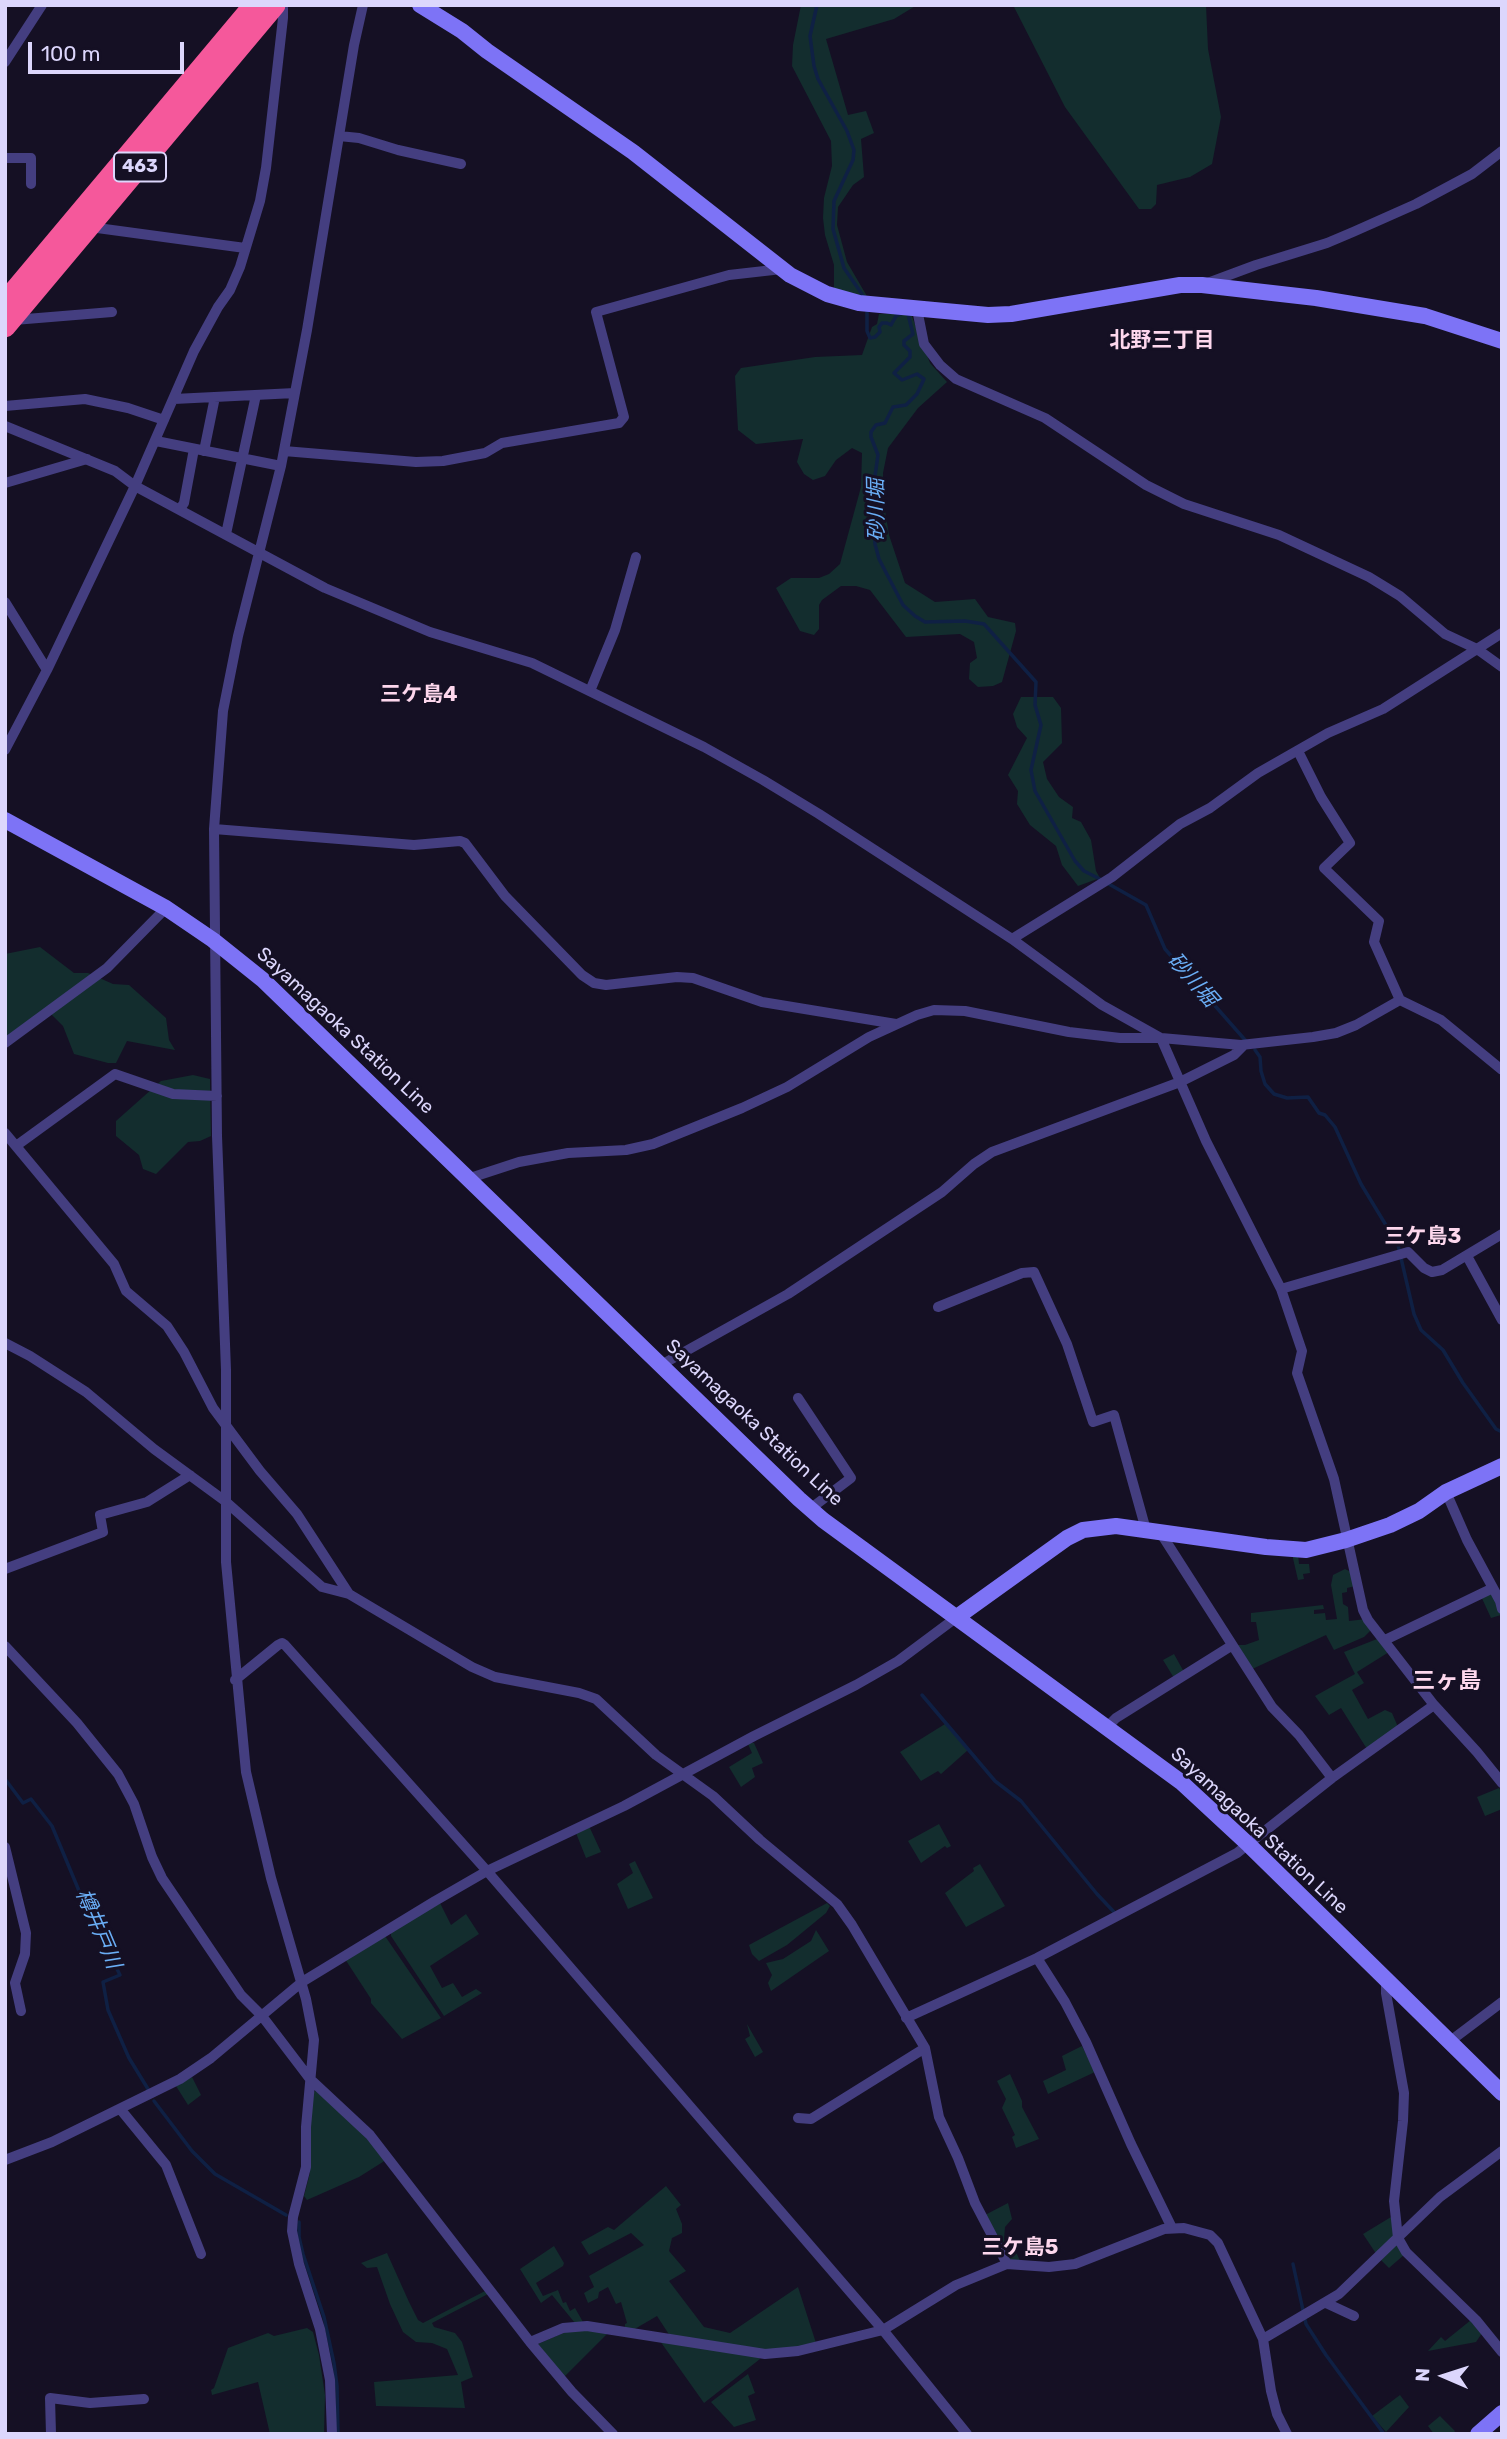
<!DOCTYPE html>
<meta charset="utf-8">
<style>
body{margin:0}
#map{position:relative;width:1507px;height:2439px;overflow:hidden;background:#151024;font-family:Rubik,sans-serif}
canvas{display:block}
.frame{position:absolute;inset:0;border:7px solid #dcd6fc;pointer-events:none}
.north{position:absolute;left:1409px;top:2341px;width:70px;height:70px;-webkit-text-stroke:5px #151024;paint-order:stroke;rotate:273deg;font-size:19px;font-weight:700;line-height:28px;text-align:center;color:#dcd6fc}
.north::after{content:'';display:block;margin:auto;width:24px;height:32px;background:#dcd6fc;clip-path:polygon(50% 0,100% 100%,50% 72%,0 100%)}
.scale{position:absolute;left:28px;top:42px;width:156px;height:32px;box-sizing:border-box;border:4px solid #dcd6fc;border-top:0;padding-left:9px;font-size:21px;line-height:24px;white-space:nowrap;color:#dcd6fc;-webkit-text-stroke:5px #151024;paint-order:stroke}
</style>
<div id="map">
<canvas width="1507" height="2439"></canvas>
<div class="frame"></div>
<div class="north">N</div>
<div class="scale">100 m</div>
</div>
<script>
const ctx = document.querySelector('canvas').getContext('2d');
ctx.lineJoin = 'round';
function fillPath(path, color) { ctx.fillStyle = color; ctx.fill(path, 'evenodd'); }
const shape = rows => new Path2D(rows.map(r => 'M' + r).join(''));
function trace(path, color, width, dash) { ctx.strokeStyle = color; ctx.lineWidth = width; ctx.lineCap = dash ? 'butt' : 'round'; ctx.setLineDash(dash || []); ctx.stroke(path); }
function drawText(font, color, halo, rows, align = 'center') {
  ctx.font = font + ' Rubik,"Noto Sans JP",sans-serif'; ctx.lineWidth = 6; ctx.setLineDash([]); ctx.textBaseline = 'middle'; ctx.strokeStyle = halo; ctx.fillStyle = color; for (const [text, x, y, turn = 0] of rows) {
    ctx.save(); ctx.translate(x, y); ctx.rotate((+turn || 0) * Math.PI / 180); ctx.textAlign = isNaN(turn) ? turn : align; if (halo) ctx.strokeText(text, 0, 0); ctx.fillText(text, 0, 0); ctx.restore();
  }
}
fillPath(shape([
 [801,5,917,5,894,19,826,39,848,115,866,111,874,133,861,139,864,177,853,185,838,207,837,225,847,262,868,298,834,289,834,265,825,235,823,218,824,198,832,166,831,141,792,66,793,45],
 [1013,5,1206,5,1208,49,1221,117,1212,164,1190,177,1157,185,1156,204,1151,209,1139,209,1065,107],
 [879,314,911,314,930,363,947,382,918,408,888,448,883,473,884,504,889,535,905,583,935,602,975,599,988,617,1015,623,1016,631,1002,682,993,686,978,687,969,679,970,663,977,658,974,642,960,634,906,637,870,590,856,586,841,586,822,600,819,605,819,629,814,635,800,631,776,588,791,578,819,578,829,574,840,564,861,487,862,453,852,448,836,460,825,476,813,480,804,474,797,462,803,439,756,444,738,430,735,376,741,368,815,357,862,355,872,327,877,324],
 [1021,697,1053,697,1061,708,1062,743,1043,762,1047,779,1059,797,1073,807,1072,818,1081,822,1091,840,1096,871,1100,878,1078,886,1062,865,1056,846,1030,825,1017,804,1018,791,1008,775,1027,738,1017,727,1013,714],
 [40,947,74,973,88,973,113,984,129,985,166,1018,169,1040,175,1050,127,1041,116,1063,108,1063,74,1054,63,1026,45,1008,5,1040,5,954],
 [193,1075,210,1079,211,1136,200,1141,188,1142,156,1174,143,1169,139,1155,116,1136,116,1121,161,1081],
 [1292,1554,1298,1554,1299,1564,1309,1564,1310,1573,1303,1574,1304,1579,1298,1580],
 [1345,1569,1351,1572,1355,1586,1347,1588,1347,1592,1342,1593,1343,1604,1348,1607,1349,1621,1366,1619,1371,1630,1364,1637,1334,1650,1326,1635,1250,1670,1234,1645,1245,1645,1259,1640,1256,1622,1251,1622,1251,1613,1323,1605,1324,1609,1314,1610,1314,1614,1325,1613,1326,1620,1337,1619,1331,1585,1333,1575],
 [1491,1589,1498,1601,1501,1615,1491,1618,1480,1594],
 [1377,1639,1389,1652,1357,1672,1364,1683,1352,1690,1368,1719,1385,1710,1392,1713,1398,1727,1367,1749,1341,1708,1329,1715,1315,1696,1355,1674,1344,1652],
 [1174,1654,1184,1672,1174,1678,1163,1660],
 [945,1724,968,1750,941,1774,938,1771,921,1781,900,1752],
 [750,1743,754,1743,763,1763,752,1768,755,1777,741,1787,729,1767,752,1753,748,1744],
 [1499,1788,1502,1792,1502,1809,1485,1816,1477,1797],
 [939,1824,951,1846,947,1848,945,1846,921,1863,908,1841],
 [589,1826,601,1852,586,1858,576,1833],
 [635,1861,653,1898,628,1909,617,1884,633,1873,629,1864],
 [980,1864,1005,1906,966,1927,945,1893,974,1871,973,1868],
 [440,1903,451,1925,466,1914,479,1934,430,1966,442,1988,453,1983,462,1997,476,1989,482,1993,444,2016,391,1936,391,1932],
 [827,1903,830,1906,826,1913,787,1945,759,1961,752,1954,749,1945],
 [816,1930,829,1951,771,1991,768,1983,772,1975,766,1963,783,1959,811,1941],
 [385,1936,441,2018,402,2039,371,2003,371,1999,345,1959],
 [747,2024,763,2052,755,2057,745,2039,750,2036],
 [1082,2046,1095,2072,1048,2094,1043,2081,1066,2070,1062,2056],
 [1010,2074,1022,2101,1022,2107,1039,2139,1016,2148,1012,2137,1015,2135,1002,2108,1006,2099,997,2081],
 [192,2077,201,2095,188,2105,176,2086],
 [316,2091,359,2130,386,2160,359,2177,307,2200,304,2196,310,2173,310,2118,313,2092],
 [666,2186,681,2205,676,2209,682,2224,682,2233,672,2238,669,2251,686,2271,669,2281,704,2327,730,2333,798,2287,816,2343,780,2352,670,2336,657,2316,633,2330,625,2329,625,2324,627,2323,621,2302,616,2304,608,2287,599,2292,598,2298,588,2303,584,2293,594,2287,589,2276,644,2245,631,2233,589,2255,581,2242,608,2227,614,2230],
 [1008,2203,1012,2219,1005,2227,1004,2239,1007,2245,1017,2254,1020,2261,1008,2259,985,2215],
 [1391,2217,1395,2235,1377,2255,1363,2234],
 [1396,2245,1405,2254,1389,2268,1381,2260],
 [554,2246,564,2263,563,2266,536,2283,543,2296,558,2290,563,2303,566,2302,570,2311,575,2308,583,2322,575,2323,552,2295,541,2303,520,2269],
 [387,2253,409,2302,418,2320,423,2323,487,2290,488,2294,432,2323,434,2327,455,2333,462,2342,473,2377,461,2382,465,2408,376,2406,374,2382,458,2375,447,2349,432,2343,416,2342,403,2332,390,2304,377,2267,367,2268,361,2263],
 [1471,2320,1482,2333,1476,2342,1428,2351,1441,2337,1445,2341],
 [307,2328,313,2332,319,2355,325,2395,324,2434,270,2434,258,2382,212,2395,211,2390,214,2388,228,2348,268,2333,274,2336],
 [575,2328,609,2332,564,2377,538,2344],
 [660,2341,759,2355,760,2359,704,2403],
 [748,2374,755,2393,748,2396,756,2420,734,2427,711,2402],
 [1400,2395,1409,2407,1386,2432,1372,2416],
 [1440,2416,1455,2431,1453,2434,1434,2434,1428,2426]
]), '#132d2e');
trace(shape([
 [817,5,810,36,814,66,818,79,847,131,854,150,853,160,834,201,833,229,844,268,864,297],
 [867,307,867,331,870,338,875,337,880,332,879,327,882,323,887,323,891,325,896,316,901,314],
 [908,314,913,334,904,341,904,345,910,351,910,357,894,373,902,380,917,374,924,379,917,394,906,405,893,407,885,423,876,425,871,432,871,437,878,455,873,490,875,544,879,559,903,605,915,616,925,622,965,621,984,624,1036,682,1035,705,1041,725,1031,770,1035,791,1075,861,1084,871,1100,879],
 [1107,883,1146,905,1165,949,1246,1041],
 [1255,1050,1260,1057,1261,1071,1265,1084,1274,1094,1287,1098,1308,1097,1319,1113,1325,1115,1335,1127,1361,1184,1398,1245,1414,1314,1421,1330,1443,1350,1463,1383,1496,1429,1502,1432],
 [922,1695,995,1781,1021,1801,1097,1894,1114,1912],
 [5,1779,23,1803,31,1799,52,1826,82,1898,120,1975,103,1982,108,2010,129,2058,148,2089],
 [154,2101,192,2151,215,2174,286,2215],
 [299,2222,299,2237,303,2254,324,2317,334,2363,337,2386,338,2434],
 [1293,2264,1306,2324,1326,2355,1384,2434]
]), '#0f2044', 3.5);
trace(shape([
 [5,62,42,5],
 [339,136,359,138,398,150,461,164],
 [5,158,31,158,31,184],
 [90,227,245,248],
 [1205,284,1256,265,1327,243,1353,232,1416,204,1472,174,1502,151],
 [917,309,924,344,940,365,956,379,1045,418,1146,485,1184,504,1279,535,1369,577,1400,596,1445,634,1477,649,1502,667],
 [14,320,112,312],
 [174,399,295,393],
 [5,406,85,399,128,408,164,420],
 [5,426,115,471,135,486,325,588,430,632,532,663,704,747,763,780,819,814,1012,939,1102,1005,1161,1038,1241,1045,1313,1037,1336,1033,1356,1025,1400,1000,1441,1020,1502,1070],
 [156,441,281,466],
 [204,451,215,397],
 [284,451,416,462,443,461,485,453,502,443,619,423,624,417,596,312,729,275,782,269],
 [5,483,87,459],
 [180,509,184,503,194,449],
 [226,534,256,395],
 [5,602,47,670],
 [590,691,615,630,636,557],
 [5,750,47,670,135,486,194,351,218,307,230,290,240,267,260,201,266,168,283,18,283,5],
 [1298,751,1321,797,1350,843,1324,868,1379,921,1374,942,1400,1000],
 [214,829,414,845,460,841,465,843,505,896,582,975,594,983,606,985,677,977,693,978,762,1002,896,1024],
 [1012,939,1112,877,1180,824,1210,808,1258,773,1328,733,1383,709,1502,633],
 [5,1043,107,968,166,908],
 [5,1133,114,1264,126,1291,167,1326,184,1352,213,1408,260,1471,297,1514,349,1594],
 [16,1146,115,1074,173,1094,217,1096],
 [470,1178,519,1162,568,1153,626,1150,653,1144,742,1108,787,1087,869,1037,917,1015,934,1010,965,1011,1069,1032,1120,1038,1161,1038,1206,1141,1281,1289,1302,1351,1297,1373,1334,1479,1363,1610,1368,1620,1434,1705,1477,1752,1502,1783],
 [1467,1256,1502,1320],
 [1281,1289,1408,1252,1424,1268,1432,1272,1442,1270,1502,1234],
 [938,1307,1022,1273,1034,1272,1067,1344,1093,1422,1114,1415,1146,1530],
 [5,1343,30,1356,86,1392,154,1449,225,1501,322,1587,349,1594,472,1667,495,1677,579,1693,596,1699,656,1755,713,1796,760,1840,837,1904,852,1925,925,2048,939,2117,958,2158,975,2203,1007,2264],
 [661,1365,788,1294,942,1192,974,1164,992,1152,1180,1082,1234,1055,1244,1045],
 [798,1398,851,1478,810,1509],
 [1446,1492,1467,1540,1500,1601,1502,1609],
 [1160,1532,1272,1707,1299,1735,1332,1778],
 [5,1569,103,1532,100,1515,147,1502,190,1475],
 [1385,1640,1493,1588],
 [5,1646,77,1723,118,1774,134,1804,152,1857,162,1878,241,1995,262,2016,310,2079,370,2135,530,2342,572,2392,613,2434],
 [235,1680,278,1645,282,1643,285,1645,487,1871,883,2330,967,2434],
 [1107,1727,1116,1718,1231,1646],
 [5,1847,26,1933,25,1954,15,1983,21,2011],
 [1037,1958,1065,2002,1086,2042,1131,2144,1172,2228],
 [1386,1980,1386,1993,1404,2093,1403,2121,1394,2201,1398,2238,1406,2252,1476,2320,1502,2352],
 [906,2018,1037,1958,1237,1853,1332,1778,1434,1705],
 [1449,2042,1502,2002],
 [121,2110,166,2165,201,2254],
 [798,2118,811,2119,925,2048],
 [5,2160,52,2142,180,2079,211,2058,302,1982,435,1901,487,1871,624,1806,754,1736,856,1685,898,1661,957,1617],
 [1326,2303,1354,2316],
 [1263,2339,1339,2294,1440,2197,1502,2151],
 [530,2342,563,2328,587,2326,765,2354,798,2351,883,2330,956,2285,1007,2264,1049,2267,1075,2264,1164,2229,1184,2228,1210,2235,1218,2243,1263,2339,1271,2391,1277,2414,1287,2434],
 [51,2434,50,2398,90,2403,144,2399],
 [332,2434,330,2380,320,2329,299,2264,292,2231,293,2217,306,2167,306,2127,314,2040,306,1999,271,1878,246,1772,226,1562,226,1370,217,1136,214,829,223,711,238,636,281,466,307,330,354,45,363,5]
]), '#443e80', 10);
trace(shape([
 [420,5,462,31,487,51,633,152,790,275,827,294,859,303,988,315,1011,314,1180,285,1202,285,1316,298,1425,316,1502,341],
 [5,820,166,908,213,940,263,980,799,1499,823,1520,1181,1782,1249,1845,1502,2093],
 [957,1617,1067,1538,1083,1530,1116,1526,1266,1547,1306,1550,1346,1540,1390,1525,1419,1511,1446,1492,1502,1466],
 [1478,2434,1502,2413]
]), '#7d73f6', 16);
trace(shape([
 [5,302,254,5],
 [5,327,275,5]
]), '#f5589b', 21);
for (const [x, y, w] of [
 [140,167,52]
]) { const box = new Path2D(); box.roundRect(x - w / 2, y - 14.5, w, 29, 5); ctx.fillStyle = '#151024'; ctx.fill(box); trace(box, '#dcd6fc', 2); }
drawText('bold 18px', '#dcd6fc', null, [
 ["463",140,167]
]);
drawText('19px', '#dcd6fc', '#151024', [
 ["Sayamagaoka Station Line",345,1031,43],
 ["Sayamagaoka Station Line",754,1423,43],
 ["Sayamagaoka Station Line",1259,1831,43]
]);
drawText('bold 21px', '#fdd7ed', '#151024', [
 ["北野三丁目",1162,341],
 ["三ケ島4",419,695],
 ["三ケ島3",1423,1237],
 ["三ケ島5",1020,2248]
]);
drawText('italic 21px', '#6aaef6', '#151024', [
 ["砂川堀",877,510,-91],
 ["砂川堀",1192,980,49],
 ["樽井戸川",98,1929,67]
]);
drawText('bold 23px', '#fdd7ed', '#151024', [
 ["三ヶ島",1447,1681]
]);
</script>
